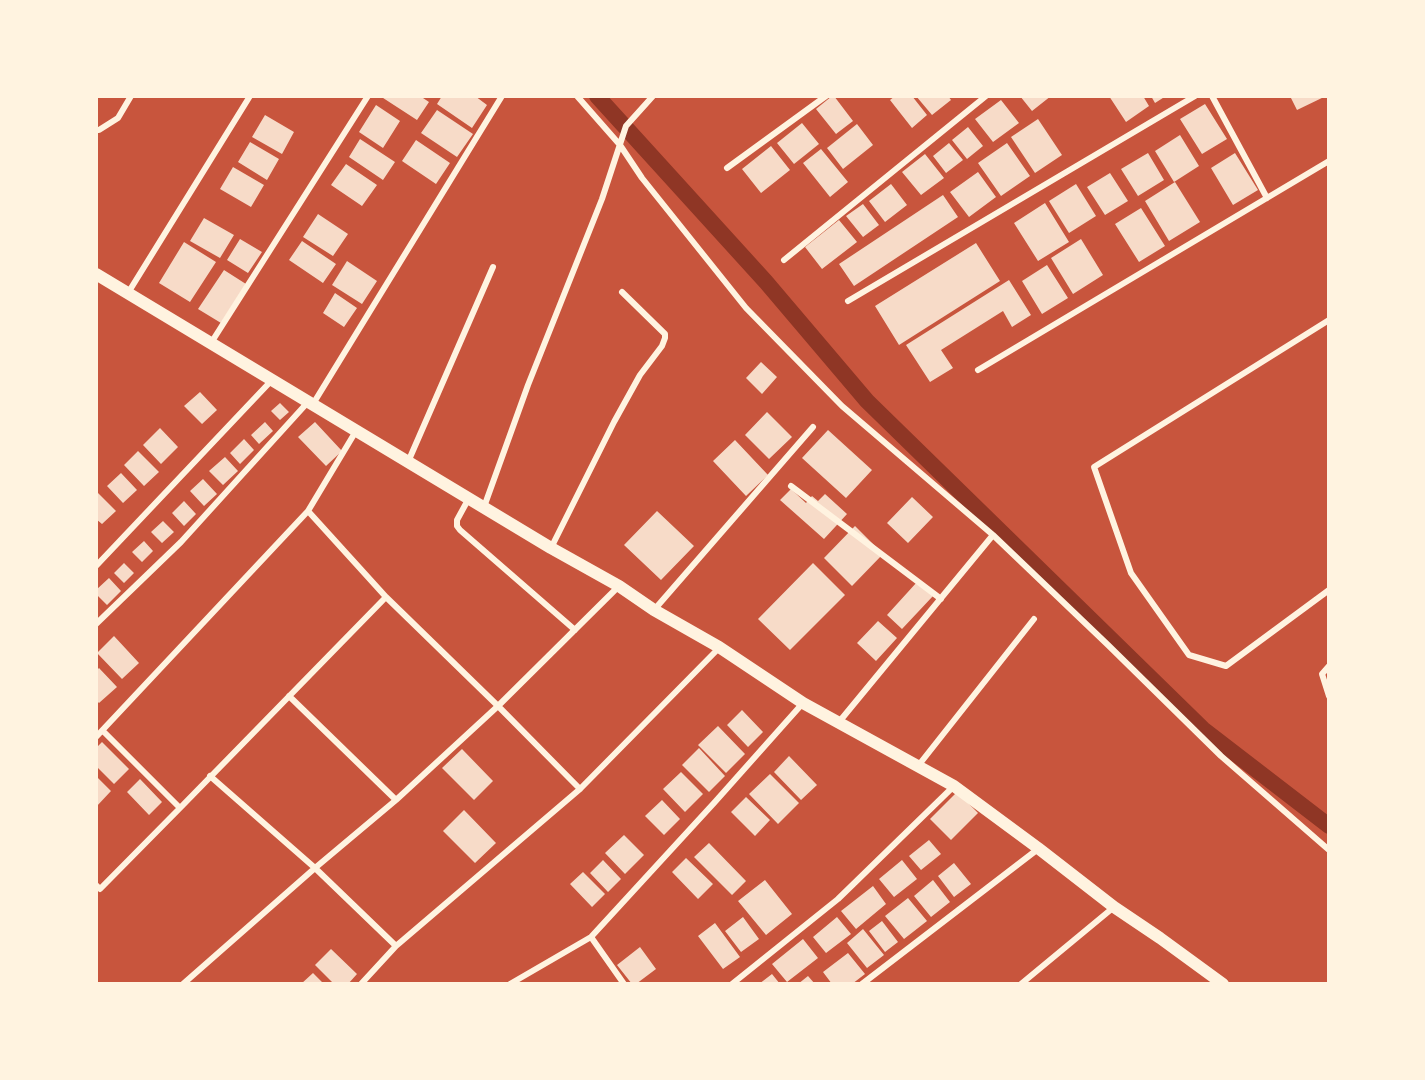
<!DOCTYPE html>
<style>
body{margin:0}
#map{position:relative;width:1425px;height:1080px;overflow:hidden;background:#c8553d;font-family:Jost,sans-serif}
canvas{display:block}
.frame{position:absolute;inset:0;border:98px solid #fff3e0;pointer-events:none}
</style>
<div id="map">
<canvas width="1425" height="1080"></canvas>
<div class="frame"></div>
</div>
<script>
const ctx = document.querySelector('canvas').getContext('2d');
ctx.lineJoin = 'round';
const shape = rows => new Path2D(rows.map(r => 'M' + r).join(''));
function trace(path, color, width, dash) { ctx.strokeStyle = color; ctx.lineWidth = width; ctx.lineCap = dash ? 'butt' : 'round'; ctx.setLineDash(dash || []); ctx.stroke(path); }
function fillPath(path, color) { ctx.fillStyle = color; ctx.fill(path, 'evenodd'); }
trace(shape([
 [597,96,766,282,867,401,1203,729,1329,826]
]), '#8f3625', 16);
fillPath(shape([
 [380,96,420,96,429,102,417,120],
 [442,96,475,96,487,105,472,128,437,104],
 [832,96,834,96,853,121,836,134,816,109],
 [895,96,912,96,927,115,912,128,890,100],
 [916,96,948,96,951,100,932,115],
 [1020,96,1051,96,1032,111],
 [1109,96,1143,96,1149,106,1126,122],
 [1151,96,1166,96,1155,103],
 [1290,96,1326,96,1297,110],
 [1001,100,1019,123,993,142,975,119],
 [1205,104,1227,139,1202,154,1180,119],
 [376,105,400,121,383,148,359,132],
 [437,110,473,134,457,157,421,133],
 [265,115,294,132,282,154,252,137],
 [1038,119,1062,155,1035,173,1011,137],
 [802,123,819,144,794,164,777,143],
 [857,124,873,145,843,169,827,148],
 [968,127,983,146,967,159,952,140],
 [1180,135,1199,166,1174,182,1155,151],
 [360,139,395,162,383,180,349,157],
 [416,140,450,163,436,184,402,161],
 [250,142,279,159,267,180,238,162],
 [949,143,963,160,946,173,933,156],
 [1007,143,1030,176,1001,196,978,163],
 [771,146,790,170,761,193,742,169],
 [821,149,848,182,830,197,803,163],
 [1148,153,1164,180,1138,196,1121,169],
 [1235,153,1258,190,1233,205,1211,168],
 [925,154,944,178,921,195,902,172],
 [346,164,377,185,362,206,331,185],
 [233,167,264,185,251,207,220,189],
 [978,172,996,197,969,217,950,192],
 [1110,173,1128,201,1105,215,1087,187],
 [1175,182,1200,222,1169,241,1145,201],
 [891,184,907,205,885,222,869,201],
 [1076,184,1096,216,1069,233,1049,201],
 [943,195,958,217,854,286,839,264],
 [1045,203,1069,242,1038,261,1014,223],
 [863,204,879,225,863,237,846,216],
 [1141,208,1165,246,1139,262,1115,224],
 [318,214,348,234,333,256,303,237],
 [204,218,234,235,220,258,190,241],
 [839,220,857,242,822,269,805,247],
 [240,239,262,252,248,273,227,260],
 [1081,239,1103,275,1073,294,1051,258],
 [302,241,336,264,323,283,289,260],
 [184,242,216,262,190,302,159,283],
 [976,243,1000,281,899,345,875,306],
 [347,261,377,281,362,304,332,285],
 [1047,265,1068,298,1042,314,1022,281],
 [224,270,246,284,221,323,198,309],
 [1009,280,1031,315,1012,327,1003,311,941,350,953,368,930,382,906,345],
 [335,293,357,308,344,327,323,313],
 [761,362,777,377,762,394,746,378],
 [200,392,217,410,202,424,184,406],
 [280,403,289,412,280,420,271,411],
 [767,412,792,437,769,459,745,435],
 [265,422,273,431,259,444,251,435],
 [315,422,342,451,326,466,298,437],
 [160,428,178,447,161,464,143,445],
 [828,430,872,470,846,498,802,458],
 [244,439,254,450,240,464,230,453],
 [735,440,768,475,746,496,713,461],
 [138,451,159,472,144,486,124,465],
 [225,457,238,471,223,485,209,471],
 [121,473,137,490,123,503,107,486],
 [203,479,217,494,204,506,190,491],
 [791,489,806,503,812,496,818,501,825,494,847,514,824,539,780,500],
 [98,493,116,511,102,524,96,519,96,495],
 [912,497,933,517,908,543,887,523],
 [184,501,196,514,184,526,172,513],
 [657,511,694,546,661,580,624,545],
 [163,521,174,532,162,543,151,532],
 [855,526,883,554,852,586,824,558],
 [144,541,153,551,142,562,132,552],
 [124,563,134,573,124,583,114,573],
 [813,563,845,595,790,650,758,619],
 [109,578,121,591,107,605,96,594,96,590],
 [917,582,933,596,902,629,887,615],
 [878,621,897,638,876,661,857,643],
 [114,636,139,663,122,679,97,653],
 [99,668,117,687,99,703,96,700,96,671],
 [742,710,763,732,748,747,727,725],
 [718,726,745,754,726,773,698,745],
 [102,742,129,769,114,784,96,766,96,748],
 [699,748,725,776,709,792,682,765],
 [462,749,493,781,474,800,442,768],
 [789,756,817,785,801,800,774,772],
 [681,772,703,794,685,812,663,789],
 [770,774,799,803,778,824,749,794],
 [96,776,111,791,96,807],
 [140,779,162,802,149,815,127,792],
 [957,792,978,813,951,840,930,819],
 [746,797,770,820,755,836,731,812],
 [662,800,680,819,664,835,645,816],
 [464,810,496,843,475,863,443,831],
 [624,835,644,855,625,874,605,853],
 [929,840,941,854,921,870,909,856],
 [709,843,746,881,732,895,694,857],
 [686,858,713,884,698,899,672,872],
 [603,860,621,879,608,892,590,873],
 [902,860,917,879,894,897,879,879],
 [954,863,971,884,954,897,938,876],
 [583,872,605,894,592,907,570,884],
 [765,880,792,914,766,935,738,901],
 [933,880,950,902,931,917,914,896],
 [873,886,886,904,856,929,841,911],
 [908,898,927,921,904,939,885,916],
 [743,917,759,939,741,952,725,931],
 [837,917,851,934,826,953,813,937],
 [882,921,898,942,885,952,869,931],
 [715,923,740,957,723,969,698,936],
 [863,929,884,955,867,968,847,943],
 [803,939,818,958,787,982,772,964],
 [640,947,656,969,636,984,632,984,617,965],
 [331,949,357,974,348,984,334,984,315,965],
 [848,953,865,974,852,984,832,984,823,972],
 [313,973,324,984,301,984],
 [772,974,780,984,759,984],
 [808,976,815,984,798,984]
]), '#f7dbc8');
trace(shape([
 [577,96,620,145,642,178,746,308,842,406,993,535,1108,645,1221,756,1329,850],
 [1212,96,1267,198],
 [96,130,99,130,118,118,131,96],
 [727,168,826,96],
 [784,260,986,96],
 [128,293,250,96],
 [848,301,1195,96],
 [1329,320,1094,467,1131,573,1189,655,1226,666,1329,590],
 [211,343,368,96],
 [978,370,1329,161],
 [313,404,502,96],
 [408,462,493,267],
 [791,486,941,599],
 [469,498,457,520,457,526,460,530,575,630],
 [484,507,528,385,602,199,626,126,653,96],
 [308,511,386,597,498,706,580,789],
 [551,548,614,422,640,375,662,346,665,338,665,334,622,292],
 [96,566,272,380],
 [654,610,813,427],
 [96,624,181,542,308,402],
 [1329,666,1322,674,1329,696],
 [289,696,396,800],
 [839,722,993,535],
 [96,737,308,511,356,431],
 [918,766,1034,619],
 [210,776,315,868,396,946],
 [180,808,386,597],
 [96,885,100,889,180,808,103,731],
 [591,937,624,984],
 [183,984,315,868,396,800,498,706,619,586],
 [361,984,396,946,580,789,719,648],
 [510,984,591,937,714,803,803,703],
 [732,984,838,899,954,786],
 [862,984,1038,849],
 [1021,984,1114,907]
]), '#fff3e0', 6);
trace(shape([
 [96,274,551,548,619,586,654,610,719,647,803,703,954,786,1038,848,1114,907,1160,938,1223,984]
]), '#fff3e0', 12);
</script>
